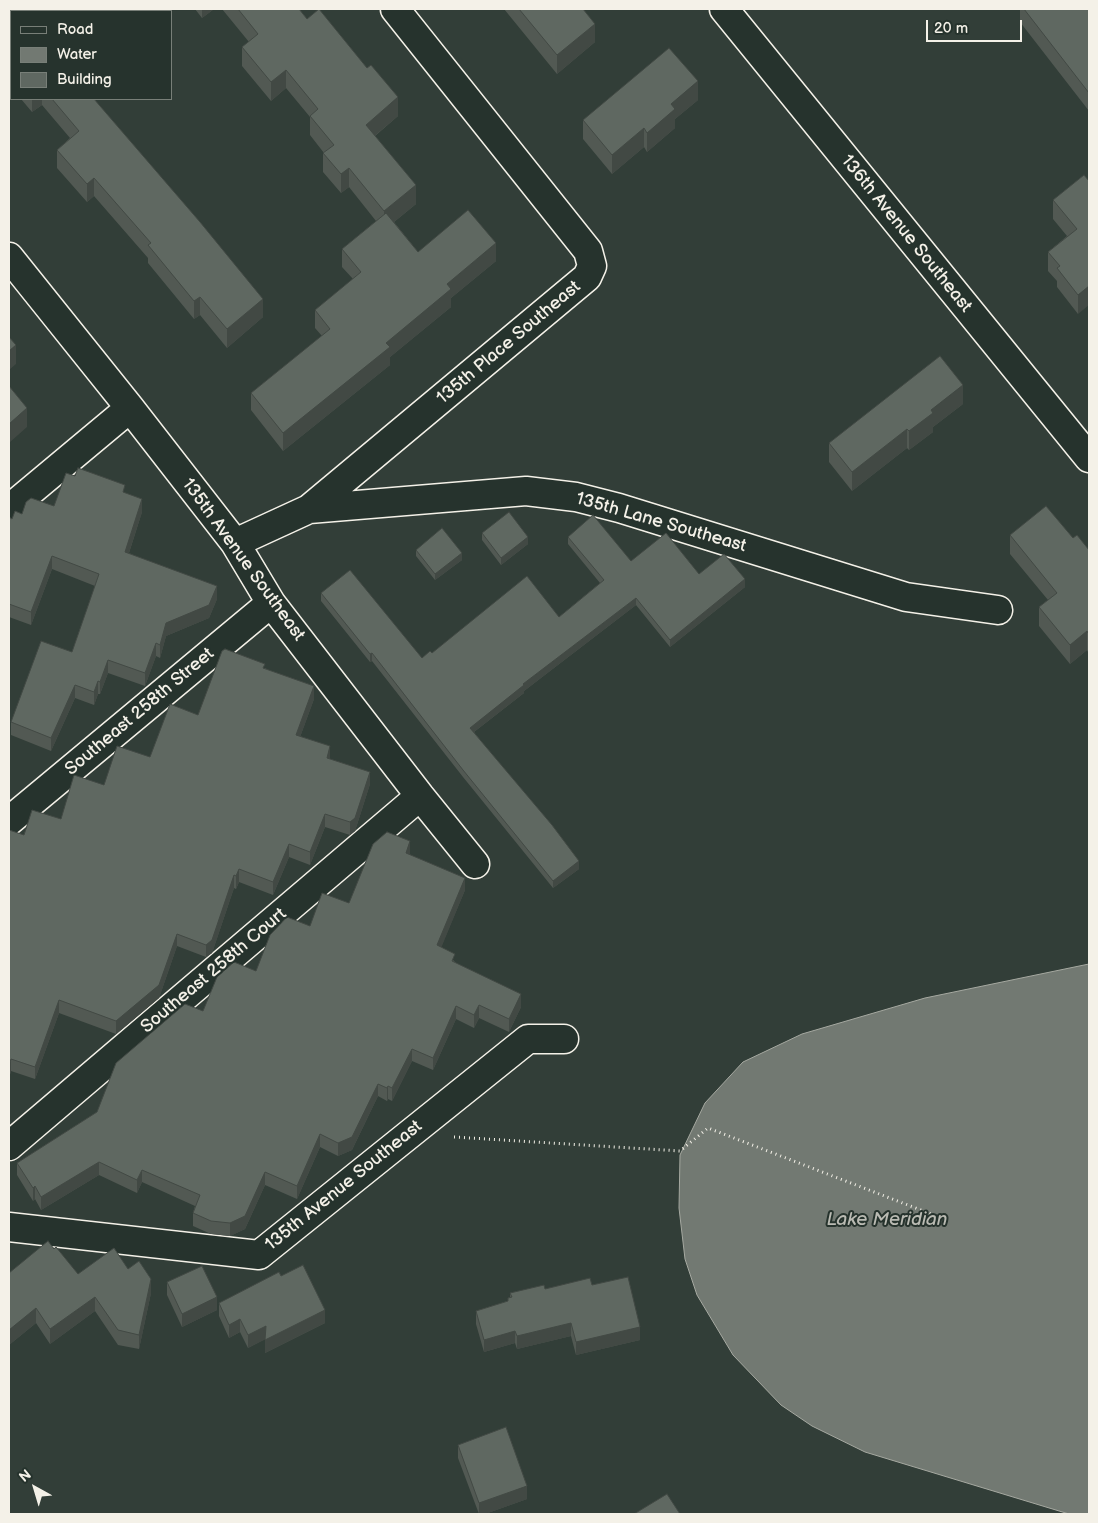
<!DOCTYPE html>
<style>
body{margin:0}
#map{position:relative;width:1098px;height:1523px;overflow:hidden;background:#323e38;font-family:"Balsamiq Sans",sans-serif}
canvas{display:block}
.frame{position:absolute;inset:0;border:10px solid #f4f1e8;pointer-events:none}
.legend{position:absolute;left:10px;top:10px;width:162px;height:90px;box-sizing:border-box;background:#26332d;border:1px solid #787f78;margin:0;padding:6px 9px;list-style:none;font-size:15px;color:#f4f1e8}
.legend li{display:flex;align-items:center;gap:10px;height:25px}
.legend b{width:25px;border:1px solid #787f78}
.north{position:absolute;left:10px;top:1463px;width:50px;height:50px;-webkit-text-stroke:4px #26332d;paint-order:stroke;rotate:321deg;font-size:14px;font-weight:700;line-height:20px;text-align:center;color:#f4f1e8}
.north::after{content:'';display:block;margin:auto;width:18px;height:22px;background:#f4f1e8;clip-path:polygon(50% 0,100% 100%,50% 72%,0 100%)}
.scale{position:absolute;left:926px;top:20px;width:96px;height:22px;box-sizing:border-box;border:2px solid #f4f1e8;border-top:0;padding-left:6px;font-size:15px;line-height:18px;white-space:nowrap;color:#f4f1e8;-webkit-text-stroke:4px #26332d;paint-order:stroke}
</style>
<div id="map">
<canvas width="1098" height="1523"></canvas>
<div class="frame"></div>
<ul class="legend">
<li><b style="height:6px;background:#26332d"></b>Road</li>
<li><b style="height:14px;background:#727972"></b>Water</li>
<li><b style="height:14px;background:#5f6861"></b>Building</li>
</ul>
<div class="north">N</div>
<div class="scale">20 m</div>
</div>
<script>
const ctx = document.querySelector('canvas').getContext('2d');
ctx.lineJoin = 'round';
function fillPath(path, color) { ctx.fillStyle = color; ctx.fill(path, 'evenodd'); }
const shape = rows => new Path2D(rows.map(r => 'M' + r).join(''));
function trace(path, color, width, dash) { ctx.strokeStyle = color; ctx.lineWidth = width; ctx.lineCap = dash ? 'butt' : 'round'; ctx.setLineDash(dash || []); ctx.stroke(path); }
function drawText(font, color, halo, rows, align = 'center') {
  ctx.font = font + ' "Balsamiq Sans",sans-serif'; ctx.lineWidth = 4; ctx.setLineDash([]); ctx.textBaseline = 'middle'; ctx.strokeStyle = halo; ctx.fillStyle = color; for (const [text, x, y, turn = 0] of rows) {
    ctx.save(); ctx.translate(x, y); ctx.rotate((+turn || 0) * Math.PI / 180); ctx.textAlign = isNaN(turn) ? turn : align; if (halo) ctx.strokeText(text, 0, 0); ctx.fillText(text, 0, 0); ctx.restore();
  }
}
const water = shape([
 [1089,964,1089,1514,1069,1514,865,1452,812,1426,781,1405,733,1355,697,1295,685,1259,679,1208,680,1155,705,1103,743,1062,802,1034,925,998,1089,964]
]);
fillPath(water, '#727972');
trace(water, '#a6a9a1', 1);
const street = shape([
 [724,9,1089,458],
 [9,257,130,408,235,543,271,603,420,796,475,864],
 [9,509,130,408],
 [309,509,587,277,592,266,588,251,395,9],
 [235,543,309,509,526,491,576,497,619,508,906,597,998,610],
 [9,821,271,603],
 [9,1146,420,796],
 [9,1227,259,1255,528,1039,564,1039]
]);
trace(street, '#f4f1e8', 31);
trace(shape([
 [454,1137,680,1151,708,1128,939,1217]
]), '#f4f1e8', 3, [1, 4]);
trace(street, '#26332d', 28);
fillPath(shape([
 [9,9,87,9,84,11,11,11,11,87,9,84],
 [195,9,214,9,202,18],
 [222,9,299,9,307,19,398,116,375,136,416,204,394,222,418,252,496,261,451,298,451,307,390,357,390,365,283,451,251,410,251,393,322,336,315,328,315,310,353,279,342,267,342,249,376,221,349,187,341,193,323,172,323,153,324,153,310,135,310,117,286,88,271,101,242,66,242,47,249,42],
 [504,9,583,9,595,42,557,74],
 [1020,9,1089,9,1089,111,1020,22],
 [21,99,96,99,96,102,263,317,227,348,200,315,194,319,148,263,148,258,94,196,87,202,57,168,57,150,70,138,42,105,32,112],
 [698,100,675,119,675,128,647,152,644,147,612,174,583,139,583,120],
 [1084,175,1078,314,1057,287,1057,281,1048,271,1048,252,1067,236,1053,219,1053,200],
 [963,404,933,427,933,432,909,450,907,448,852,491,829,462,829,443],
 [125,493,142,512,129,553,217,599,209,618,166,636,160,658,156,656,145,686,108,673,100,694,98,694,94,705,75,698,51,751,11,735,11,722,72,652,95,586,52,569,31,625,9,617,9,517,12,519,22,514,54,506],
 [482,533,528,544,501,565,482,540],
 [1010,535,1073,538,1089,550,1088,652,1087,650,1070,664,1039,626,1039,607,1048,600,1010,554],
 [568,537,631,561,699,574,745,587,670,647,636,605,524,691,524,693,474,732,579,869,553,888,463,777,372,661,370,662,321,601,321,593,422,658,432,653,559,617,600,583,568,544],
 [416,550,462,560,435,580,416,556],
 [265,668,314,699,300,737,330,758,330,759,370,784,355,831,350,835,325,827,310,865,289,857,273,895,239,882,236,889,234,888,212,953,206,957,177,946,159,998,116,1034,59,1013,35,1079,11,1071,9,1078,9,830,24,835,61,819,104,785,150,757,198,715],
 [410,855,465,890,441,947,455,962,521,1007,509,1032,479,1018,474,1028,456,1019,433,1070,412,1061,392,1101,388,1099,387,1101,378,1096,352,1150,338,1156,320,1147,297,1199,265,1185,245,1229,230,1236,211,1234,193,1226,193,1213,195,1206,142,1182,137,1193,99,1175,41,1210,35,1199,33,1201,17,1175,17,1163,97,1112,203,1011,256,971,310,926,349,903],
 [54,1249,78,1274,128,1269,151,1293,139,1349,118,1345,95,1311,50,1344,36,1323,9,1345],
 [281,1276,325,1323,265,1353,265,1339,248,1348,240,1332,229,1338,219,1316,219,1303],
 [167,1282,217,1310,182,1327,167,1295],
 [592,1285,640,1340,576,1355,571,1336,517,1349,515,1343,484,1352,476,1324,476,1311,508,1301,508,1298,510,1298,510,1293,545,1289],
 [458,1445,527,1499,485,1514,479,1514,458,1458]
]), '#525953');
fillPath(shape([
 [65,9,87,9,84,11,62,11],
 [202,9,214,9,202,18],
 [595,24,595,42,557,74,557,55],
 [286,70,286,88,271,101,271,82],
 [698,81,698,100,675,119,675,128,647,152,647,133,671,104],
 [398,97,398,116,366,143,366,125],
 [32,99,42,99,42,105,32,112],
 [644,128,644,147,612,174,612,155],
 [349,168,349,187,341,193,341,174],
 [94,178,94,196,87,202,87,184],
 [416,185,416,204,384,230,384,211],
 [496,243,496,261,451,298,451,307,390,357,390,365,283,451,283,433,386,343,447,284],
 [1089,286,1089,305,1078,314,1078,295],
 [200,297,200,315,194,319,194,301],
 [263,299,263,317,227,348,227,329],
 [16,345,16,364,9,370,9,351],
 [963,385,963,404,933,427,933,432,909,450,909,431,931,410],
 [27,408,27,427,9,443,9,424],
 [907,429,907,448,852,491,852,472],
 [142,499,142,512,125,565,125,552],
 [528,537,528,544,501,565,501,558],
 [462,553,462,560,435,580,435,574],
 [52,556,52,569,31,625,31,612],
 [745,579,745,587,670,647,670,640],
 [217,586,217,599,209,618,166,636,160,658,160,645,166,623],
 [636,598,636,605,524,691,524,693,470,735,470,728,523,684],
 [1087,631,1087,650,1070,664,1070,645],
 [1089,632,1089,651,1088,652,1088,633],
 [156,643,156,656,145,686,145,673],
 [372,653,372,661,370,662,370,654],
 [108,660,108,673,100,694,100,682],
 [98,681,98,694,94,705,94,692],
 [75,685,75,698,51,751,51,738],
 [314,686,314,699,296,748,296,735],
 [330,746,330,758,327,771,327,758],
 [370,772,370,784,355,831,350,835,350,822],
 [325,814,325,827,310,865,310,852],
 [410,841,410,854,406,865,406,853],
 [289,844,289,857,273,895,273,882],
 [579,861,579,869,553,888,553,881],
 [239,869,239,882,236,889,236,876],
 [234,875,234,888,212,953,206,957,206,945],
 [465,878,465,890,437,958,437,945],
 [177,934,177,946,159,998,116,1034,116,1021],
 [521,994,521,1007,509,1032,509,1019],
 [59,1000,59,1013,35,1079,35,1067],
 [479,1005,479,1018,474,1028,474,1015],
 [456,1006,456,1019,433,1070,433,1058],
 [412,1049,412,1061,392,1101,392,1088],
 [11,1059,11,1071,9,1078,9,1066],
 [378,1084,378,1096,352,1150,338,1156,338,1143],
 [388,1086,388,1099,387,1101,387,1088],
 [320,1134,320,1147,297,1199,297,1186],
 [99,1162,99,1175,41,1210,41,1197],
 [142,1170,142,1182,137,1193,137,1180],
 [265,1172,265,1185,245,1229,230,1236,230,1223],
 [35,1186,35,1199,33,1201,33,1188],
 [151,1279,151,1293,139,1349,139,1335],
 [95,1297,95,1311,50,1344,50,1329],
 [217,1297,217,1310,182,1327,182,1314],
 [36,1308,36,1323,9,1345,9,1330],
 [325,1310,325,1323,265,1353,265,1340],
 [240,1319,240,1332,229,1338,229,1325],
 [571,1323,571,1336,517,1349,517,1336],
 [266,1326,266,1339,248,1348,248,1335],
 [640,1327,640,1340,576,1355,576,1342],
 [515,1331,515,1343,484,1352,484,1340],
 [527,1486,527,1499,485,1514,479,1514,479,1503]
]), '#424944');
const building = shape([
 [9,9,65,9,62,11,11,11,11,69,9,66,9,9],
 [238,9,299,9,307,19,319,9,367,68,371,65,398,97,366,125,416,185,384,211,349,168,341,174,323,153,334,145,310,116,318,109,286,70,271,82,242,47,258,34,238,9],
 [519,9,583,9,595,24,557,55,519,9],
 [1024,9,1089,9,1089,93,1024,9],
 [669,48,698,81,671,104,675,109,647,133,644,128,612,155,583,120,669,48],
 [52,99,94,99,200,222,263,299,227,329,200,297,194,301,148,245,151,243,94,178,87,184,57,150,79,131,52,99],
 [1084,175,1089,181,1089,286,1078,295,1057,268,1060,266,1048,252,1077,229,1053,200,1084,175],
 [468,210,496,243,447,284,451,289,386,343,390,347,283,433,251,393,330,329,315,310,361,272,342,249,386,213,418,252,468,210],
 [9,337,16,345,9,351,9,337],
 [940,356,963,385,931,410,933,413,909,431,907,429,852,472,829,443,940,356],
 [9,386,27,408,9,424,9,386],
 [78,468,125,485,123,492,142,499,125,552,217,586,209,605,166,623,160,645,156,643,145,673,108,660,100,682,98,681,94,692,75,685,51,738,11,722,41,641,72,652,99,574,52,556,31,612,9,604,9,517,12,519,15,511,22,514,26,502,31,498,54,506,66,473,75,476,78,468],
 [1046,506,1073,538,1077,535,1089,550,1089,632,1088,633,1087,631,1070,645,1039,607,1057,593,1010,535,1046,506],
 [509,512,528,537,501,558,482,533,509,512],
 [593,515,631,561,666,533,699,574,724,554,745,579,670,640,636,598,523,684,524,685,470,728,552,825,579,861,553,881,463,770,372,653,370,654,321,593,350,570,422,658,430,651,432,653,527,576,559,617,604,580,568,537,593,515],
 [442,528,462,553,435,574,416,550,442,528],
 [225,649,265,664,263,668,314,686,296,735,330,746,327,758,370,772,355,818,350,822,325,814,310,852,289,844,273,882,239,869,236,876,234,875,212,940,206,945,177,934,159,985,116,1021,59,1000,35,1067,11,1059,9,1066,9,830,24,835,32,810,61,819,74,775,104,785,117,746,150,757,170,704,198,715,222,651,225,649],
 [387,832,410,841,406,853,465,878,437,945,455,954,452,961,521,994,509,1019,479,1005,474,1015,456,1006,433,1058,412,1049,392,1088,388,1086,387,1088,378,1084,352,1137,338,1143,320,1134,297,1186,265,1172,245,1216,230,1223,211,1221,193,1213,200,1195,142,1170,137,1180,99,1162,41,1197,35,1186,33,1188,17,1163,97,1112,116,1063,185,1004,203,1011,217,977,234,962,256,971,270,935,287,917,310,926,322,893,349,903,373,844,387,832],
 [48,1241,54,1249,56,1247,78,1274,114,1248,128,1269,139,1261,151,1279,139,1335,118,1330,95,1297,50,1329,36,1308,9,1330,9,1273,48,1241],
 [303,1265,325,1310,265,1340,266,1326,248,1335,240,1319,229,1325,219,1303,279,1272,281,1276,303,1265],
 [202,1266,217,1297,182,1314,167,1282,202,1266],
 [628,1277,640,1327,576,1342,571,1323,517,1336,515,1331,484,1340,476,1311,508,1301,508,1298,512,1297,510,1293,544,1285,545,1289,590,1278,592,1285,628,1277],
 [506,1427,527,1486,479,1503,458,1445,506,1427],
 [667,1494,680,1514,634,1514,667,1494]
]);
fillPath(building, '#5f6861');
trace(building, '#424944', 1);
drawText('18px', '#f4f1e8', '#26332d', [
 ["136th Avenue Southeast",906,234,51],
 ["135th Place Southeast",509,343,-40],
 ["135th Lane Southeast",661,523,16],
 ["135th Avenue Southeast",243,560,54],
 ["Southeast 258th Street",140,712,-40],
 ["Southeast 258th Court",214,971,-40],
 ["135th Avenue Southeast",344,1186,-39]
]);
drawText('italic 19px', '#babbb3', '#26332d', [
 ["Lake Meridian",887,1220]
]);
</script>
